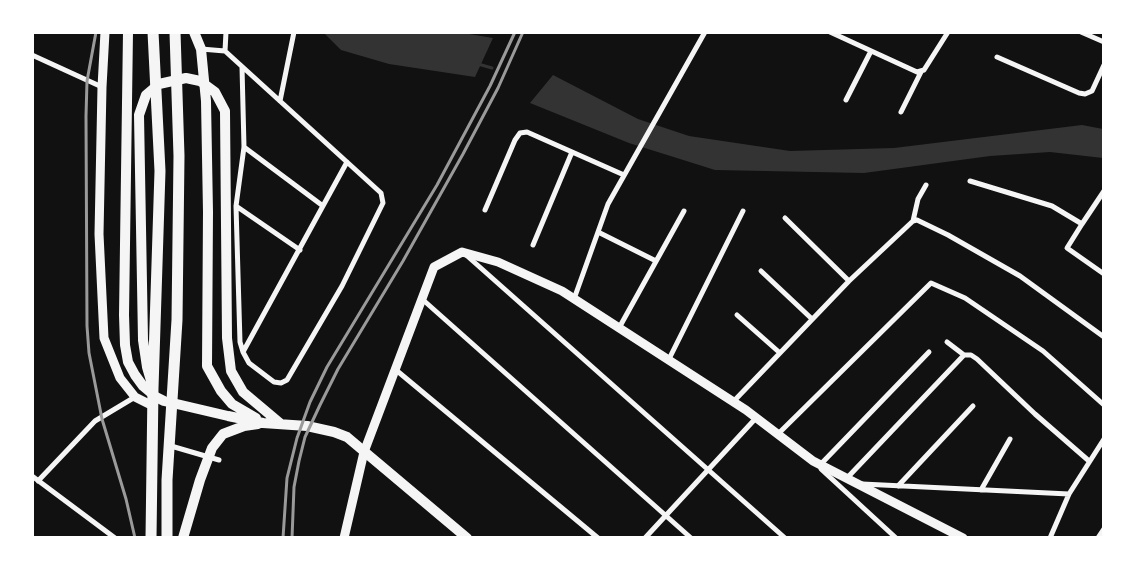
<!DOCTYPE html>
<style>
body{margin:0}
#map{position:relative;width:1136px;height:570px;overflow:hidden;background:#111;font-family:"Work Sans",sans-serif}
canvas{display:block}
.frame{position:absolute;inset:0;border:34px solid #fff;pointer-events:none}
</style>
<div id="map">
<canvas width="1136" height="570"></canvas>
<div class="frame"></div>
</div>
<script>
const ctx = document.querySelector('canvas').getContext('2d');
ctx.lineJoin = 'round';
function fillPath(path, color) { ctx.fillStyle = color; ctx.fill(path, 'evenodd'); }
const shape = rows => new Path2D(rows.map(r => 'M' + r).join(''));
function trace(path, color, width, dash) { ctx.strokeStyle = color; ctx.lineWidth = width; ctx.lineCap = dash ? 'butt' : 'round'; ctx.setLineDash(dash || []); ctx.stroke(path); }
fillPath(shape([
 [457,32,493,38,475,77,389,64,341,50,324,33],
 [553,75,638,119,689,136,790,151,894,148,1082,125,1103,129,1103,158,1050,152,990,156,864,173,715,170,629,143,530,103]
]), '#333');
trace(shape([
 [478,64,492,68]
]), '#333', 3);
trace(shape([
 [830,32,917,72,924,70,948,32],
 [1081,32,1104,42],
 [201,49,225,51,381,193,383,203,342,286,287,380,281,383,274,382,249,363,243,352,347,162],
 [225,51,226,32],
 [32,55,102,87],
 [997,57,1079,93,1085,94,1092,91,1104,65],
 [242,67,244,147,236,206,300,250],
 [846,100,871,51],
 [280,101,294,32],
 [901,112,921,72],
 [244,147,323,206],
 [970,181,1052,206,1082,224,1067,248,1104,274],
 [236,206,240,342,243,352],
 [485,210,515,140,520,133,527,132,624,175],
 [785,218,849,281],
 [913,221,918,199,926,185],
 [1082,224,1104,191],
 [598,232,656,261],
 [533,245,572,152],
 [465,254,785,538],
 [761,271,812,319],
 [422,299,691,538],
 [574,299,608,204,705,32],
 [737,315,780,353],
 [619,328,684,211],
 [947,342,964,355],
 [669,359,743,211],
 [396,370,598,538],
 [733,402,849,281,913,221,917,220,948,235,1020,276,1104,337],
 [778,434,931,283,965,298,1043,351,1104,405],
 [171,446,219,460],
 [820,465,929,352],
 [821,469,896,538],
 [32,476,115,538],
 [847,478,964,355,971,355,977,359,1035,414,1089,461],
 [38,481,95,421,135,397],
 [862,484,1069,494,1050,538],
 [898,486,973,406],
 [981,490,1010,439],
 [1069,494,1104,439],
 [645,538,756,418],
 [1098,538,1104,529]
]), '#f5f5f5', 5);
trace(shape([
 [105,32,102,87,99,234,104,338,120,378,135,397,153,406],
 [344,538,364,452,434,267,462,252,498,262,562,291,746,410,813,461,963,538]
]), '#f5f5f5', 9);
trace(shape([
 [128,32,124,315,125,345,128,362,135,375,143,386,156,397,164,401,228,416,263,423,307,426,334,432,347,437,467,538],
 [194,32,201,49,206,101,208,212,207,366,221,391,232,404,256,418],
 [152,384,147,367,143,340,139,115,146,95,159,84,186,78,200,81,215,92,225,111,227,338,231,371,243,392,281,424],
 [183,538,200,480,212,448,223,434,244,426,258,424]
]), '#f5f5f5', 10);
trace(shape([
 [151,538,153,388,160,171,153,32],
 [167,538,167,480,177,320,179,156,175,32]
]), '#f5f5f5', 11);
trace(shape([
 [96,32,87,81,86,116,87,326,89,353,102,419,126,499,135,538],
 [283,538,287,478,297,438,310,402,327,367,437,185,490,86,515,32],
 [292,538,294,487,299,461,305,437,320,405,338,369,403,261,463,154,498,88,523,32]
]), '#9a9a9a', 3);
</script>
